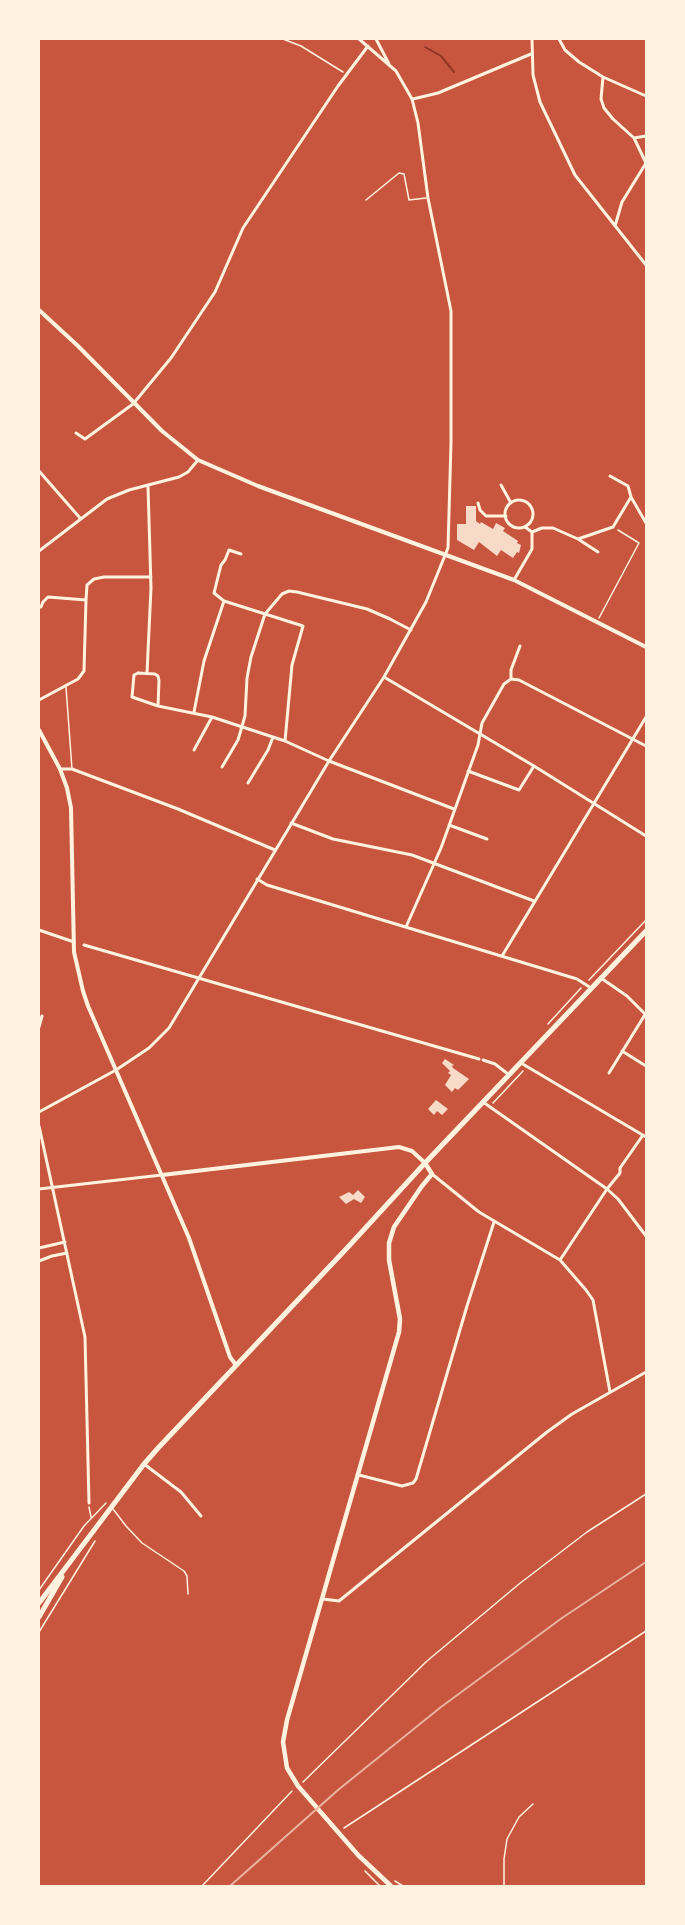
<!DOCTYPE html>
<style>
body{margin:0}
#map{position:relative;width:685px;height:1925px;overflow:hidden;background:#c8553d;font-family:"Source Sans 3",sans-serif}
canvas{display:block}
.frame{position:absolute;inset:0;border:40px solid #fff3e0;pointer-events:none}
</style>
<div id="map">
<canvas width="685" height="1925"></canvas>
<div class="frame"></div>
</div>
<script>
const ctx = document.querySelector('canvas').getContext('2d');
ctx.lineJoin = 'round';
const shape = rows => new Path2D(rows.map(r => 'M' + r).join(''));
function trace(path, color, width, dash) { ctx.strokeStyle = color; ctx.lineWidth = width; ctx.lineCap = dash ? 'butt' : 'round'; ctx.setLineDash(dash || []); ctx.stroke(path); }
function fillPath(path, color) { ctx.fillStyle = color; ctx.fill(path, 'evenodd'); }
trace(shape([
 [425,47,441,56,454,72]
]), '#8f3625', 2);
fillPath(shape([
 [466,506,476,506,476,521,480,524,481,522,493,529,496,523,505,528,503,531,518,541,517,543,521,545,519,553,517,552,513,558,501,550,497,556,479,542,474,550,457,540,457,524,466,524],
 [445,1059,454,1065,452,1066,453,1068,469,1079,458,1090,455,1088,452,1092,445,1085,451,1075,448,1073,450,1071,442,1063],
 [436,1100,448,1109,442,1115,437,1111,434,1115,428,1109],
 [358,1190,365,1197,361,1203,354,1199,346,1204,339,1197,349,1192,353,1195]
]), '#f7dbc8');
trace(shape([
 [283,39,301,46,343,72],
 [599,618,639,543,618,530],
 [589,980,646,920],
 [548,1024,581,988],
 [493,1103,523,1071],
 [89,1507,91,1517],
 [39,1590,84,1526,106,1503],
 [39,1632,95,1541],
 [303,1782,427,1661,519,1584,587,1532,646,1494],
 [344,1828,646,1631],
 [365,1871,380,1886],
 [395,1881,403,1886],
 [202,1886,292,1791],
 [504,1886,504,1859,507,1839,519,1817,533,1804]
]), '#fff3e0', 1.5);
trace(shape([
 [366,200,399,173,404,174,409,200,426,198],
 [66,687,72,769],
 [113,1509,126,1526,142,1543,184,1571,187,1576,188,1594]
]), '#fff3e0', 1.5);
trace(shape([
 [376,39,389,64],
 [532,39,533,75,540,102,575,175,646,265],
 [559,39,565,50,579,62,603,77,646,96],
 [603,77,601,99,604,108,613,119,634,138,646,163,622,202,615,226],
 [413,99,438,93,531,54],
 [634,138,646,136],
 [76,433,85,439,133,404,171,358,215,292,243,228,338,86,368,46],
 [39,471,80,518],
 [610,476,628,486,631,497,646,523],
 [501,485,511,503],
 '505 514a14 14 0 1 1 28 0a14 14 0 1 1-28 0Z',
 [478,503,480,510,486,516,506,516],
 [532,532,542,528,553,528,578,539,613,527,631,497],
 [578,539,598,552],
 [39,551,107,499,129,490,179,477,188,472,198,460],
 [241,554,229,550,225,560,221,565,214,593,224,601,303,626,292,665,285,741],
 [514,580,532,549,532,532,525,527],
 [86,600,87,585,94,579,104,577,151,577],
 [138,673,155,674,158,676,159,681,158,706,132,697,134,675,138,673],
 [147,673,151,588,148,486],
 [384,677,534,766,646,836],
 [511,679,519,680,646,746],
 [39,700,78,679,84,671,86,600,48,597,43,602,41,607],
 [158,706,212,717,285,741,329,761,454,809],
 [194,712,204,661,224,601],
 [194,750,212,717],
 [222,767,238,740,245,716,247,678,251,657,265,614,282,594,289,591,297,592,367,609,390,619,411,630],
 [60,769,72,769,178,809,275,850],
 [468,771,519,790,534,766],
 [248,783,268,750,273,737],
 [291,823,333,839,412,855,534,901],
 [449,825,487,839],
 [257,879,267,885,577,979,591,988],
 [406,927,441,848,478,745,482,723,504,684,511,679,511,670,520,646],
 [39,930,74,942],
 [84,945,479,1059],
 [502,956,646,717],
 [601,978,627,996,646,1015],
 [39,1027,42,1016],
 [622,1051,646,1066],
 [483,1060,495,1064,508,1074],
 [521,1063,646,1137],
 [609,1073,646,1013],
 [483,1102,607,1189,618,1199,646,1236],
 [39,1112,116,1070,149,1048,169,1028,329,761,384,677,426,602,448,548,451,443,451,311,428,198,418,123,412,99,396,71,359,39],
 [39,1126,85,1337,89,1503],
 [432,1174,479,1212,560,1260,586,1290,593,1300,610,1392],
 [39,1189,162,1175],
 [39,1248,65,1242],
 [560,1260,607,1189,620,1173,620,1168,643,1135],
 [39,1261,52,1256,67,1253],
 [144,1464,181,1492,201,1516],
 [359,1475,402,1486,413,1483,416,1479,467,1306,494,1222],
 [323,1599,339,1601,547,1432,572,1414,646,1372]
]), '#fff3e0', 3);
trace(shape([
 [39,310,78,346,162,431,198,460,258,486,514,580,646,647],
 [39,730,60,769,67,788,71,808,74,952,83,991,88,1006,189,1238,230,1357,236,1365],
 [162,1175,399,1147,412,1151,425,1163]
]), '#fff3e0', 4);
trace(shape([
 [391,1886,358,1855,298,1786,287,1768,283,1742,287,1720,399,1332,400,1319,389,1260,389,1243,394,1227,422,1186,432,1174,425,1163]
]), '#fff3e0', 4.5);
trace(shape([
 [39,1603,144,1464,159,1447,348,1247,425,1163,646,931],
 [39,1617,62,1577]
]), '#fff3e0', 5);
trace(shape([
 [230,1886,338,1790,441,1707,562,1618,646,1562]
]), '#e9b49f', 2);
</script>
